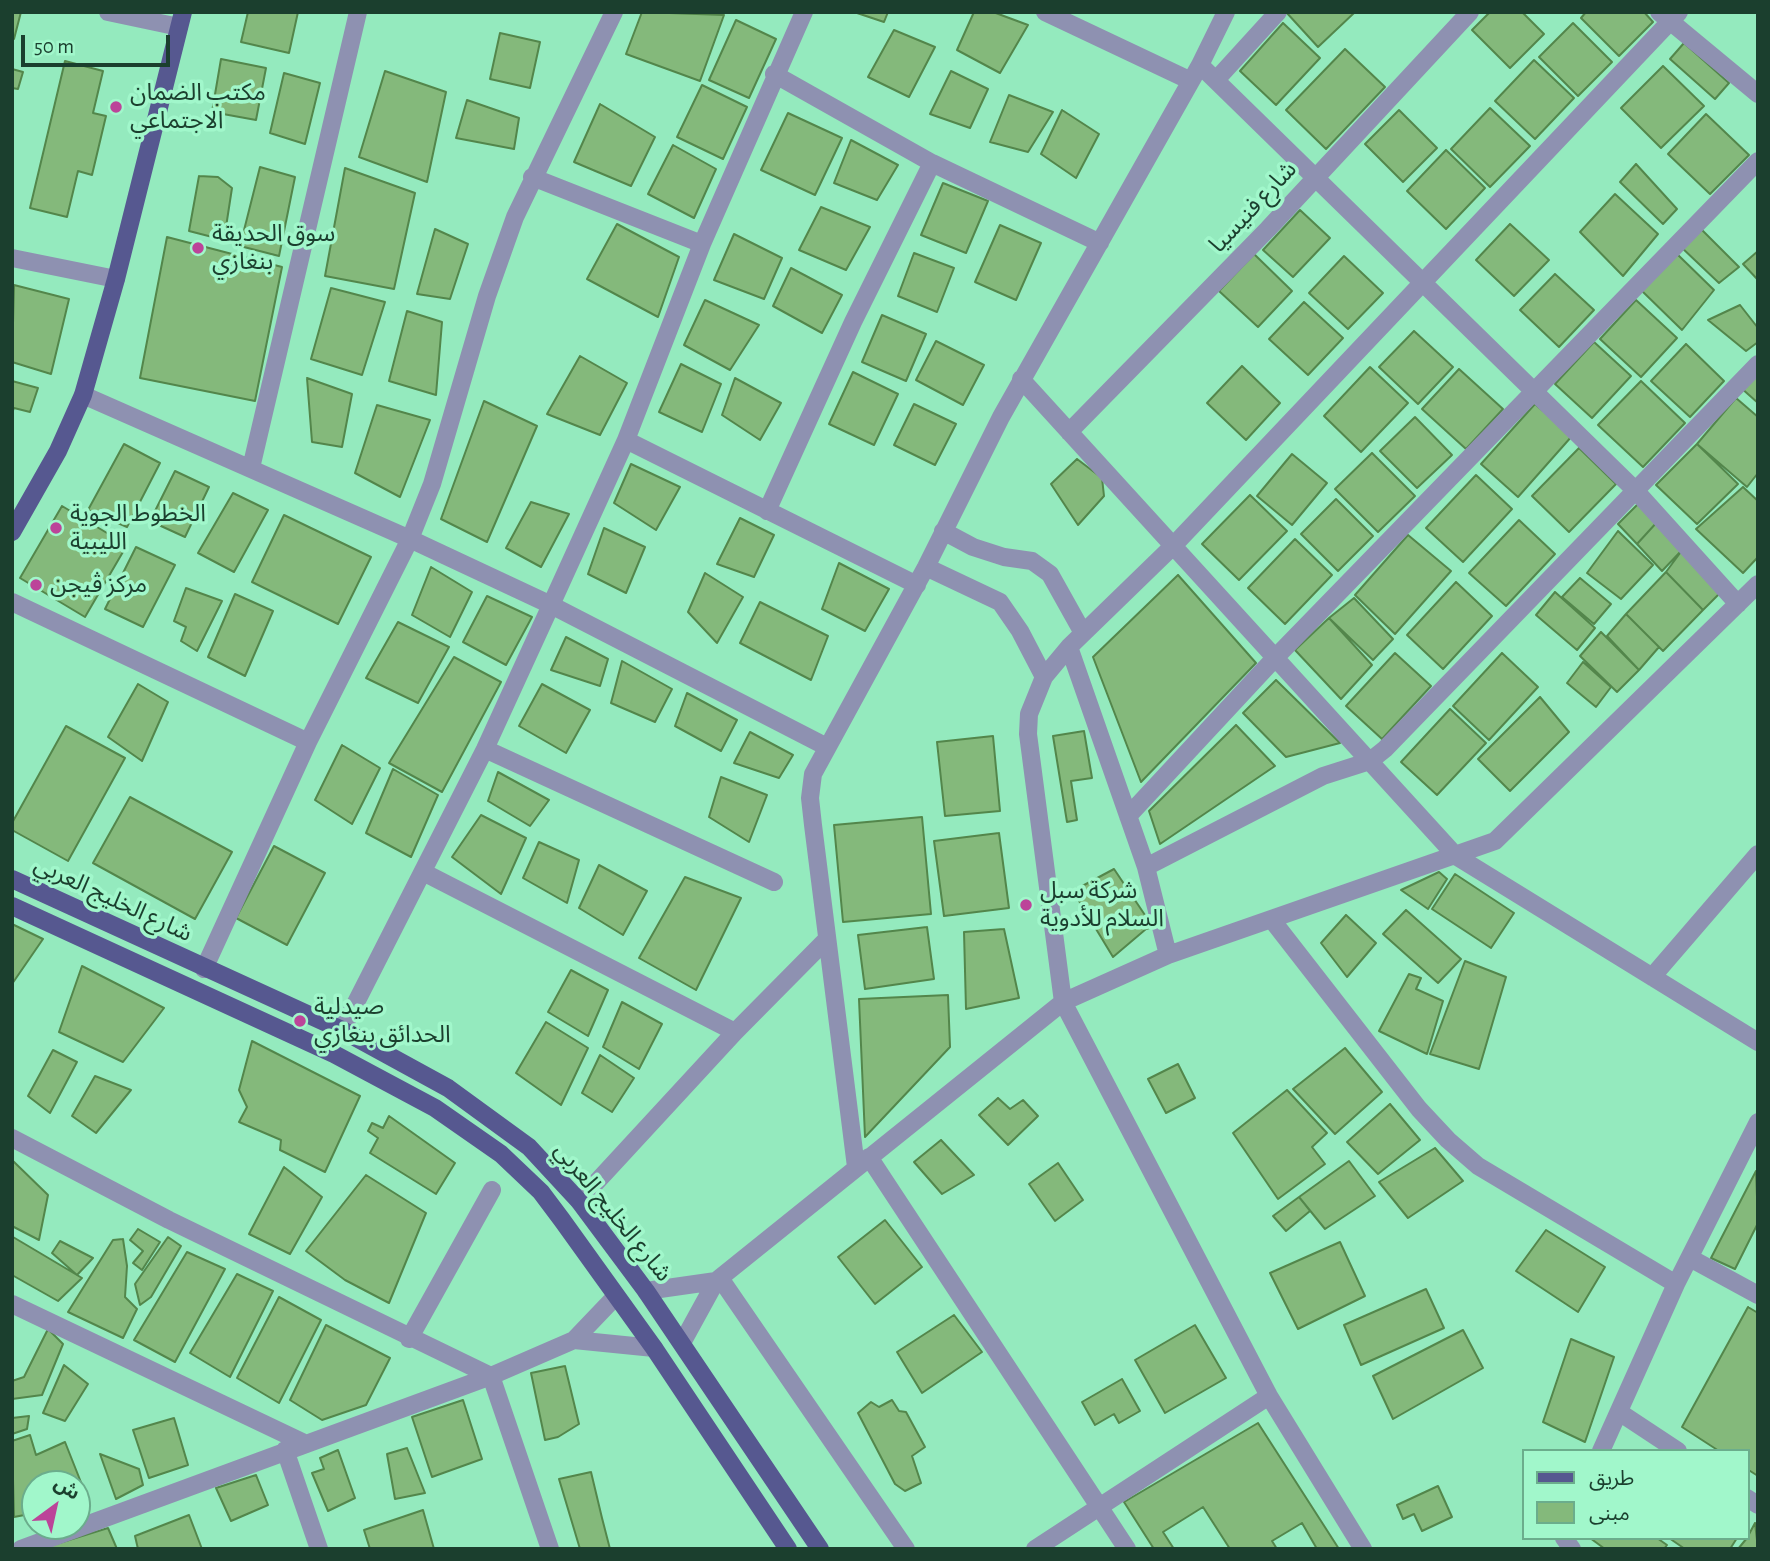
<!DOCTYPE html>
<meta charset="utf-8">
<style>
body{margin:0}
#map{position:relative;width:1770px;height:1561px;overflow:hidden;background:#94eabe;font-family:"Alegreya Sans","Noto Sans Arabic",sans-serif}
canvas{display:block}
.frame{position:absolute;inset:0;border:14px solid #1b3f2e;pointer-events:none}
.legend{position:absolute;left:1522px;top:1449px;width:228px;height:91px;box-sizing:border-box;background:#a1f7cb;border:2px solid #6bad8c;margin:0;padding:9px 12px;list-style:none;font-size:21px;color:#1b3f2e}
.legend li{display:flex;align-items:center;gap:14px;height:35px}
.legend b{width:35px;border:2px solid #6bad8c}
.north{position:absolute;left:21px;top:1470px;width:70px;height:70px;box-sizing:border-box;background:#a1f7cb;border:2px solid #6bad8c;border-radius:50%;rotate:33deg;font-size:19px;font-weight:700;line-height:28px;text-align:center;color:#1b3f2e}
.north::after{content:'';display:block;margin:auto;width:24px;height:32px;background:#bc4499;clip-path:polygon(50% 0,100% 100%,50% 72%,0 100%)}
.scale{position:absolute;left:21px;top:35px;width:149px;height:32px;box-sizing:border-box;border:4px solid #1b3f2e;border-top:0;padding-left:9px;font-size:21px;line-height:24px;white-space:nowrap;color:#1b3f2e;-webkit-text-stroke:5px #a1f7cb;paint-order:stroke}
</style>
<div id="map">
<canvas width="1770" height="1561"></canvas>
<div class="frame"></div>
<ul class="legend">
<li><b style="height:9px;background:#565890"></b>طريق</li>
<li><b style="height:19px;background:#84b97b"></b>مبنى</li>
</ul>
<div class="north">ش</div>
<div class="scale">50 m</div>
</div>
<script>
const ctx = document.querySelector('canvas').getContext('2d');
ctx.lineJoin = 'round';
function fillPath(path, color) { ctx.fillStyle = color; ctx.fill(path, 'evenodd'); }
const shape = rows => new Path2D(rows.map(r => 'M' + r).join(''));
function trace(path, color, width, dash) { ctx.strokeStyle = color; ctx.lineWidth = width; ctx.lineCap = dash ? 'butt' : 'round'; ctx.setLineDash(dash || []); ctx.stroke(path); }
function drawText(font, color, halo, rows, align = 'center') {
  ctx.font = font + ' "Alegreya Sans","Noto Sans Arabic",sans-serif'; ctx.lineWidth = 7; ctx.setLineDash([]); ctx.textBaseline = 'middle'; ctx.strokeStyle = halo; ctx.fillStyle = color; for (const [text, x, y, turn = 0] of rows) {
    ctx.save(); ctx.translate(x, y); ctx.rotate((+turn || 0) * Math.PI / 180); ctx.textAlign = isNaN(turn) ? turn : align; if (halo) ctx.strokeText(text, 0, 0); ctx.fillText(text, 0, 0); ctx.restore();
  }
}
const building = shape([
 [12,12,21,12,14,39,12,39,12,12],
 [248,12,298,12,289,53,241,42,248,12],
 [642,12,724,15,700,81,626,54,642,12],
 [854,12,888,12,884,22,854,12],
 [974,12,993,12,1028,25,1000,73,957,50,974,12],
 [1286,12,1354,12,1354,13,1318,47,1286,12],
 [1490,12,1522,12,1544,34,1510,68,1472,30,1490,12],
 [1586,12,1644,12,1653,22,1619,56,1581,18,1586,12],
 [736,20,776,39,749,98,709,80,736,20],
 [1283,23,1320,58,1276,105,1240,71,1283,23],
 [1573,23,1612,62,1578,96,1539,57,1573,23],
 [894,30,935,47,909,97,868,77,894,30],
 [500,33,540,42,530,88,490,79,500,33],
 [1684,43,1729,83,1715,99,1670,59,1684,43],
 [1345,49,1385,87,1326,149,1286,110,1345,49],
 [221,59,266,68,256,120,212,112,221,59],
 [1534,60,1574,98,1535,139,1495,101,1534,60],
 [65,61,103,71,93,113,106,116,92,175,78,171,67,217,30,208,65,61],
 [1663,66,1704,106,1661,148,1621,108,1663,66],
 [12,69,23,72,18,89,12,88,12,69],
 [385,71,446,92,427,182,359,157,385,71],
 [951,71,988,89,970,128,930,114,951,71],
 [284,73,320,83,305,144,270,133,284,73],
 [702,85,747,107,723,159,677,137,702,85],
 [1009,95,1053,112,1028,152,990,142,1009,95],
 [467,100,519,118,514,149,456,138,467,100],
 [600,104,655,137,631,186,574,162,600,104],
 [1490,108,1530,146,1490,187,1451,149,1490,108],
 [1062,110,1099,134,1076,178,1041,154,1062,110],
 [1399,110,1437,148,1403,182,1365,144,1399,110],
 [788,113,842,138,815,195,761,170,788,113],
 [1706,114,1749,155,1710,194,1668,154,1706,114],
 [851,140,898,165,877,200,834,183,851,140],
 [673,145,716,169,694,218,648,194,673,145],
 [1446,150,1485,188,1446,229,1407,191,1446,150],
 [1636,164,1677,209,1663,224,1620,182,1636,164],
 [260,167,295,177,279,256,240,246,260,167],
 [345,168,415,193,394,289,325,276,345,168],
 [199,176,218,177,232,188,224,240,189,231,199,176],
 [943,183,988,201,966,253,921,235,943,183],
 [1615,194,1658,234,1623,276,1580,232,1615,194],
 [821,207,870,227,846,270,799,250,821,207],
 [1300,210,1330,238,1293,277,1263,250,1300,210],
 [617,224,679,257,658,317,587,279,617,224],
 [1510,224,1549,260,1514,296,1476,260,1510,224],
 [1000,225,1041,243,1016,300,975,282,1000,225],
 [1699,227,1739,267,1719,283,1680,246,1699,227],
 [435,229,468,244,450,299,417,294,435,229],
 [734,234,782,258,764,299,714,280,734,234],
 [167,237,282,267,255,401,140,378,167,237],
 [1758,251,1758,280,1743,264,1758,251],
 [914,253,954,268,937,312,898,296,914,253],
 [1676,253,1714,290,1682,330,1641,290,1676,253],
 [1254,254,1292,291,1258,327,1219,291,1254,254],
 [1344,256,1383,293,1348,329,1309,293,1344,256],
 [791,268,842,295,822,333,773,306,791,268],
 [1555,274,1594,310,1559,347,1520,310,1555,274],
 [14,285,69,299,51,374,12,362,14,285],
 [331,288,385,302,362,375,311,359,331,288],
 [705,300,759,325,730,370,684,345,705,300],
 [1636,300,1677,338,1641,377,1600,339,1636,300],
 [1304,302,1343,338,1308,375,1269,339,1304,302],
 [1740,305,1758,328,1758,342,1746,351,1708,320,1740,305],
 [407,311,442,322,436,395,389,381,407,311],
 [882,315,926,334,906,381,862,362,882,315],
 [1414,331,1453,367,1418,404,1379,367,1414,331],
 [936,341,984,365,963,405,916,380,936,341],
 [1594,342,1631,376,1592,418,1555,384,1594,342],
 [1686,344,1724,381,1690,417,1651,381,1686,344],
 [580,356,627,383,600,435,547,414,580,356],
 [681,364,721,384,702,432,659,412,681,364],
 [1242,366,1280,403,1246,440,1207,403,1242,366],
 [1370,367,1408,403,1361,452,1324,416,1370,367],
 [1459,369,1503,409,1466,449,1422,409,1459,369],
 [1758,369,1758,403,1740,387,1758,369],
 [853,372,898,394,874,445,829,424,853,372],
 [307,378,352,394,342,447,312,442,307,378],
 [735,378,781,403,760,440,722,415,735,378],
 [12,381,38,388,30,412,14,408,12,413,12,381],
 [1641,381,1685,423,1643,467,1598,425,1641,381],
 [1736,398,1758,417,1758,473,1747,487,1697,444,1736,398],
 [484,401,537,426,487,542,441,519,484,401],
 [914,404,956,424,935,465,894,445,914,404],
 [1535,404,1572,436,1518,497,1481,464,1535,404],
 [377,405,430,420,400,497,355,473,377,405],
 [1415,417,1452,455,1417,488,1380,451,1415,417],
 [124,444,160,463,127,527,88,510,124,444],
 [1697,444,1738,484,1697,524,1656,485,1697,444],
 [1579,448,1616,484,1569,532,1532,496,1579,448],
 [1372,453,1415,496,1378,532,1335,489,1372,453],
 [1292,454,1327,483,1292,525,1257,496,1292,454],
 [1077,459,1102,478,1104,496,1078,525,1051,484,1077,459],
 [631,464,680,487,656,530,614,503,631,464],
 [175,471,209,487,185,537,150,521,175,471],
 [1476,475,1512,509,1463,562,1426,528,1476,475],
 [1743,487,1758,501,1758,557,1743,573,1696,529,1743,487],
 [233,493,268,510,234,572,198,553,233,493],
 [1250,495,1287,531,1239,580,1202,544,1250,495],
 [1336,499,1373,536,1338,571,1301,534,1336,499],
 [531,502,569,514,541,567,506,548,531,502],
 [1640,502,1658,521,1637,544,1618,524,1640,502],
 [62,506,127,545,85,617,20,578,62,506],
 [284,515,371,557,338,624,252,582,284,515],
 [740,518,774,535,754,577,717,564,740,518],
 [1519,520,1555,554,1506,606,1469,573,1519,520],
 [1658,521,1683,549,1662,571,1637,544,1658,521],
 [604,528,645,547,626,593,588,574,604,528],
 [1618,531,1653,565,1621,599,1587,573,1618,531],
 [1408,535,1451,571,1395,634,1355,595,1408,535],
 [1295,539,1332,575,1285,624,1248,588,1295,539],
 [136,547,175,565,143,627,105,609,136,547],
 [1683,549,1723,590,1703,610,1666,572,1683,549],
 [839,563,889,589,865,631,822,609,839,563],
 [431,567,472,592,450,637,412,615,431,567],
 [1666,572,1703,610,1663,651,1626,614,1666,572],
 [705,573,743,597,717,643,688,612,705,573],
 [1178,575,1256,663,1141,782,1093,657,1178,575],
 [1580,578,1611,604,1594,624,1562,597,1580,578],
 [1456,582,1492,616,1443,669,1407,635,1456,582],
 [186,588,222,601,197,651,181,641,186,627,174,621,186,588],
 [1555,592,1595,628,1577,650,1536,615,1555,592],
 [235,594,273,611,245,676,208,657,235,594],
 [487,596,532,617,506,665,463,642,487,596],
 [1354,598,1393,639,1373,660,1329,618,1354,598],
 [760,602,828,636,811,680,740,643,760,602],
 [1626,614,1659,647,1639,670,1607,636,1626,614],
 [1329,618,1372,665,1341,699,1295,650,1329,618],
 [398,622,449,647,418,703,366,678,398,622],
 [1601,632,1639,670,1617,692,1580,656,1601,632],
 [566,637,608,659,600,686,551,670,566,637],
 [1395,653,1431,686,1382,739,1346,706,1395,653],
 [1502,653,1538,687,1489,740,1453,706,1502,653],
 [454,657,501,682,442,792,389,763,454,657],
 [622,661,672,689,655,722,611,703,622,661],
 [1583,662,1611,687,1596,707,1567,683,1583,662],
 [1276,680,1340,743,1286,757,1243,713,1276,680],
 [138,684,168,702,142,761,108,737,138,684],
 [542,684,590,710,566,753,519,726,542,684],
 [687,693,737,720,721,751,675,726,687,693],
 [1540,697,1569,732,1510,791,1478,759,1540,697],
 [1450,709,1486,743,1437,795,1401,762,1450,709],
 [1236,725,1275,766,1160,844,1149,811,1236,725],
 [66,726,125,758,68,861,12,830,12,823,66,726],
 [1084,731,1092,778,1071,781,1077,820,1067,822,1053,736,1084,731],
 [750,732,793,755,779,778,734,763,750,732],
 [993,736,1000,811,945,816,937,742,993,736],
 [342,745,380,768,352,824,315,800,342,745],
 [393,769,438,795,411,857,366,833,393,769],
 [498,772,549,800,530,826,488,801,498,772],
 [721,777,767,795,749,842,709,817,721,777],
 [130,797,232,852,195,919,93,863,130,797],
 [481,815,526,838,501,894,452,857,481,815],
 [922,817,931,914,843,922,834,825,922,817],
 [999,833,1009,908,944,916,934,841,999,833],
 [539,842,579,860,567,903,523,878,539,842],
 [274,846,325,873,287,945,236,918,274,846],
 [599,865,647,891,623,935,579,908,599,865],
 [1114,869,1153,927,1146,929,1113,957,1073,891,1114,869],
 [1439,872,1447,879,1428,909,1401,890,1439,872],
 [1455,874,1514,913,1491,948,1432,909,1455,874],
 [685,877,741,898,696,990,639,958,685,877],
 [1406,910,1461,959,1438,983,1383,934,1406,910],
 [1346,915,1376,943,1347,977,1321,943,1346,915],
 [12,924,43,939,12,984,12,924],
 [927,927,934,979,865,989,858,935,927,927],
 [1004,929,1019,998,966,1009,964,932,1004,929],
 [1465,961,1506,977,1479,1069,1430,1054,1465,961],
 [82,966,164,1008,123,1062,59,1032,82,966],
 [571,970,608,990,588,1036,548,1012,571,970],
 [1409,974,1421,978,1416,989,1443,1001,1427,1054,1379,1031,1409,974],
 [948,995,950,1047,865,1137,859,999,948,995],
 [622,1002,662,1024,639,1069,603,1047,622,1002],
 [546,1022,588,1048,561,1105,516,1073,546,1022],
 [252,1041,360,1096,325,1172,280,1150,281,1140,239,1122,247,1107,239,1090,252,1041],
 [1345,1048,1382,1092,1335,1134,1293,1089,1345,1048],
 [53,1050,77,1062,50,1113,28,1096,53,1050],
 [600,1055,634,1078,612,1112,582,1093,600,1055],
 [1178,1064,1195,1098,1166,1113,1148,1079,1178,1064],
 [95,1076,131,1090,96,1133,72,1116,95,1076],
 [1287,1090,1327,1133,1312,1147,1325,1164,1278,1199,1233,1133,1287,1090],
 [998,1098,1010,1109,1023,1100,1038,1116,1008,1145,979,1115,998,1098],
 [1390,1104,1420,1140,1378,1174,1347,1142,1390,1104],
 [389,1116,455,1163,436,1194,370,1153,378,1138,368,1131,372,1123,383,1128,389,1116],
 [941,1140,974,1175,942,1194,914,1162,941,1140],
 [1435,1148,1463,1181,1408,1218,1379,1182,1435,1148],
 [12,1160,48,1195,39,1240,12,1226,12,1160],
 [1349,1161,1375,1196,1325,1229,1299,1197,1349,1161],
 [1058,1163,1083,1200,1055,1221,1029,1184,1058,1163],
 [284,1167,322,1197,290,1254,249,1234,284,1167],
 [1756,1171,1758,1223,1735,1269,1711,1258,1756,1171],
 [366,1175,426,1213,389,1303,345,1280,306,1251,366,1175],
 [1299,1197,1310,1211,1286,1231,1273,1216,1299,1197],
 [885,1220,922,1267,875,1304,838,1257,885,1220],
 [138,1229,160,1242,142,1270,133,1263,143,1251,130,1240,138,1229],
 [1546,1230,1605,1267,1578,1312,1516,1271,1546,1230],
 [13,1237,77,1275,82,1278,58,1301,12,1275,13,1237],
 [168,1237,181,1246,151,1297,140,1305,135,1284,168,1237],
 [123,1239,127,1266,125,1297,137,1309,123,1338,68,1312,113,1240,123,1239],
 [60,1241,93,1258,77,1275,52,1253,60,1241],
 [1340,1242,1365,1296,1298,1329,1270,1273,1340,1242],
 [187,1252,225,1269,175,1362,134,1340,187,1252],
 [237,1274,273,1291,230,1377,190,1353,237,1274],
 [1426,1289,1444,1328,1361,1365,1344,1325,1426,1289],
 [279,1297,321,1320,279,1403,237,1378,279,1297],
 [1748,1307,1758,1313,1758,1476,1747,1469,1747,1451,1719,1451,1682,1427,1748,1307],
 [954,1315,982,1352,922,1393,897,1352,954,1315],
 [326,1325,390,1358,366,1405,322,1420,290,1400,326,1325],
 [1195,1325,1226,1378,1165,1413,1135,1360,1195,1325],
 [48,1329,63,1344,42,1395,12,1399,12,1381,24,1377,48,1329],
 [1463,1330,1483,1368,1393,1419,1373,1376,1463,1330],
 [1571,1339,1614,1357,1585,1442,1543,1422,1571,1339],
 [64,1365,88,1384,65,1421,43,1413,64,1365],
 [565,1366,579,1424,558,1437,545,1440,531,1373,565,1366],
 [1122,1379,1140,1411,1119,1423,1114,1414,1095,1425,1082,1402,1122,1379],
 [463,1400,482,1459,432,1477,412,1417,463,1400],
 [892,1400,899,1411,906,1412,925,1447,912,1456,921,1483,905,1491,895,1484,858,1413,871,1402,879,1407,892,1400],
 [29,1416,27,1429,12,1434,12,1418,29,1416],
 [174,1418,188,1465,149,1478,133,1430,174,1418],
 [1258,1423,1339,1549,1154,1549,1124,1502,1258,1423],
 [30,1435,36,1455,65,1442,88,1500,77,1503,77,1484,35,1484,35,1513,14,1517,12,1441,30,1435],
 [407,1448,425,1493,395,1499,387,1454,407,1448],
 [338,1450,355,1498,328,1511,312,1473,324,1469,320,1458,338,1450],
 [100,1454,139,1469,143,1485,116,1499,100,1454],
 [591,1472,602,1518,610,1549,580,1549,559,1479,591,1472],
 [256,1475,268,1505,231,1521,216,1488,256,1475],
 [1438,1486,1452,1517,1422,1531,1414,1514,1403,1519,1397,1505,1438,1486],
 [1203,1507,1230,1549,1174,1549,1163,1532,1203,1507],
 [423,1510,434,1549,370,1549,364,1530,423,1510],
 [189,1515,202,1549,138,1549,135,1536,189,1515],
 [1302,1523,1317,1549,1277,1549,1272,1541,1302,1523],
 [1755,1523,1758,1549,1738,1549,1747,1538,1755,1523],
 [108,1528,117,1549,40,1549,108,1528],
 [1590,1538,1657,1538,1667,1545,1664,1549,1605,1549,1590,1538],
 [1669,1538,1737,1538,1730,1549,1685,1549,1669,1538]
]);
fillPath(building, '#84b97b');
trace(building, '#53864b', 2);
trace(shape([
 [108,12,179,27],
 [1045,12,1191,81],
 [1659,12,1758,94],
 [1200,65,1635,490,1738,604],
 [774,74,932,163,1100,243],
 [1216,80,1278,12],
 [532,177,702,244],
 [12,258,116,279],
 [1021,379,1456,856,1758,1042],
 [83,395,410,539,551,605,827,747],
 [1069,432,1268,229,1470,12],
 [626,440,917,585],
 [251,468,358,12],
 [767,511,853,322,932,163],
 [943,531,973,547,1004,557,1032,561,1050,574,1083,633],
 [926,567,1000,602,1020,631,1044,677],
 [12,602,308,742],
 [1069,647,1146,867,1168,955],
 [485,749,774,882],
 [1128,816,1274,659,1758,161],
 [1146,867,1323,776,1370,761,1385,749,1758,364],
 [423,872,735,1032],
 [1272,920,1419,1109,1448,1140,1478,1166,1676,1284],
 [204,969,308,742,410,539,432,484,487,296,515,217,614,12],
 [1652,977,1758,854],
 [342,1030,485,749,551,605,626,440,702,244,804,12],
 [12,1138,169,1220,491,1376,550,1549],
 [869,1157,1127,1549],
 [856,1167,813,825,810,798,813,774,926,567,1001,417,1200,65,1226,12],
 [579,1201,735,1032,826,940],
 [1690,1258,1758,1295],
 [720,1278,906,1549],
 [646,1291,716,1281],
 [12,1304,304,1443],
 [409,1339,492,1190],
 [574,1340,654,1348],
 [682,1343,716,1281,1063,1002,1028,734,1029,714,1044,677,1069,647,1173,546,1679,12],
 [1619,1412,1678,1451],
 [285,1450,319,1549],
 [1601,1451,1676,1284,1758,1122],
 [1747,1498,1758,1505],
 [1564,1538,1572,1549],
 [21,1549,491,1376,574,1340,616,1296],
 [1035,1549,1269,1396],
 [1363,1549,1269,1396,1063,1002,1168,955,1495,841,1758,584]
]), '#8e91b1', 18);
trace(shape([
 [12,532,58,451,83,395,116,279,183,12],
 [12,879,342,1030,448,1088,529,1147,579,1201,646,1291,820,1549],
 [12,906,334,1054,435,1108,501,1154,541,1192,562,1220,654,1348,788,1549]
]), '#565890', 18);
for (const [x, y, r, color] of [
 [116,107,7,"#bc4499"],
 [198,248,7,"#bc4499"],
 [56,528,7,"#bc4499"],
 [36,585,7,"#bc4499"],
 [1026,905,7,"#bc4499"],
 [300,1021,7,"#bc4499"]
]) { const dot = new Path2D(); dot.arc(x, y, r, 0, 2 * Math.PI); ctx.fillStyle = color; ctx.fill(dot); trace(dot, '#a1f7cb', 2.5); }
drawText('24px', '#1b3f2e', '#a1f7cb', [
 ["مكتب الضمان",130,93],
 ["الاجتماعي",130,121],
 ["سوق الحديقة",212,234],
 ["بنغازي",212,262],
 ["الخطوط الجوية",70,514],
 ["الليبية",70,542],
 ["مركز ڤيجن",50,585],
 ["شركة سبل",1040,891],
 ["السلام للأدوية",1040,919],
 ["صيدلية",314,1007],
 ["الحدائق بنغازي",314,1035]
], 'left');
drawText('24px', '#1b3f2e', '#a1f7cb', [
 ["شارع فنيسيا",1253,207,-47],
 ["شارع الخليج العربي",113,899,25],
 ["شارع الخليج العربي",613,1212,51]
]);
</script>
